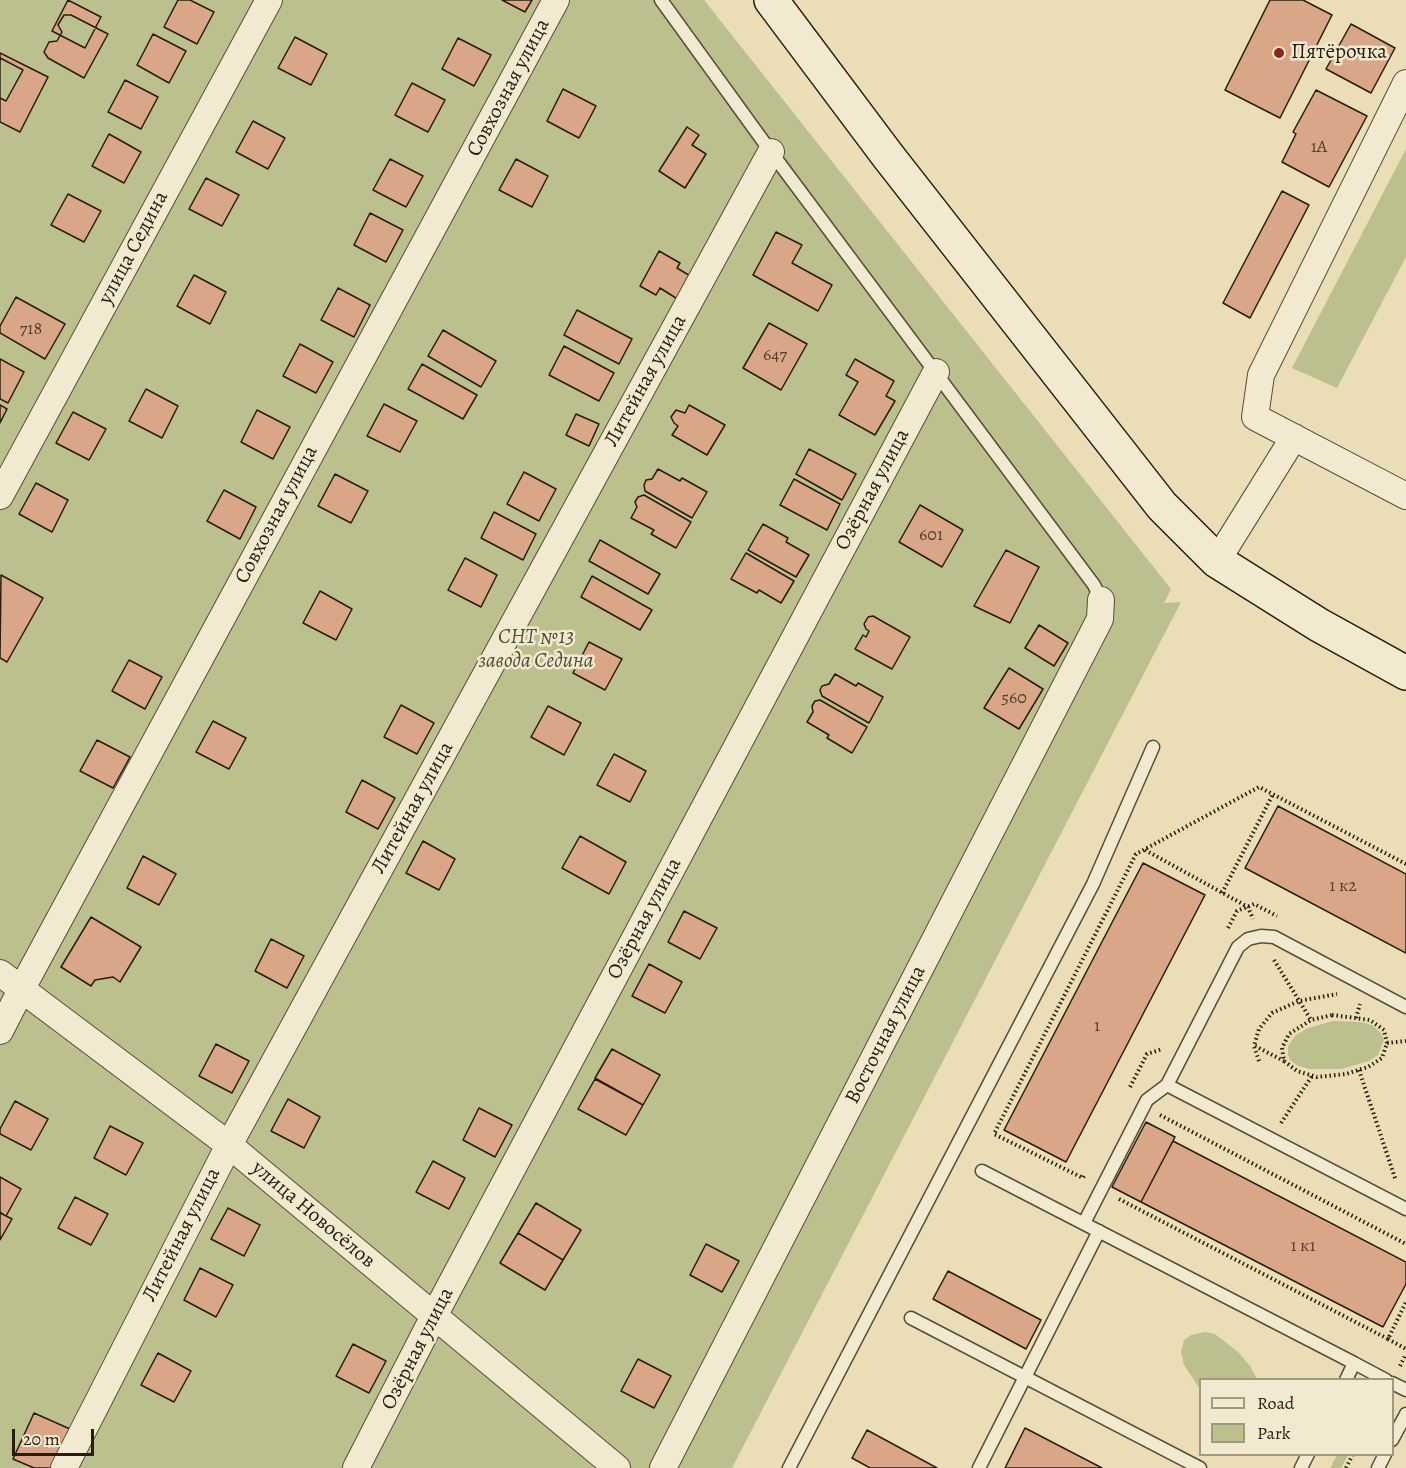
<!DOCTYPE html>
<meta charset="utf-8">
<style>
body{margin:0}
#map{position:relative;width:1406px;height:1468px;overflow:hidden;background:#ebdeb6;font-family:Alegreya,serif}
canvas{display:block}
.legend{position:absolute;left:1199px;top:1378px;width:195px;height:78px;box-sizing:border-box;background:#f2ead0;border:2px solid #a19882;margin:0;padding:8px 10px;list-style:none;font-size:18px;color:#281c0e}
.legend li{display:flex;align-items:center;gap:12px;height:30px}
.legend b{width:30px;border:2px solid #a19882}
.scale{position:absolute;left:12px;top:1429px;width:82px;height:27px;box-sizing:border-box;border:3px solid #281c0e;border-top:0;padding-left:8px;font-size:18px;line-height:21px;white-space:nowrap;color:#281c0e;-webkit-text-stroke:4px #f2ead0;paint-order:stroke}
</style>
<div id="map">
<canvas width="1406" height="1468"></canvas>
<ul class="legend">
<li><b style="height:8px;background:#f2ead0"></b>Road</li>
<li><b style="height:16px;background:#bbc08c"></b>Park</li>
</ul>
<div class="scale">20 m</div>
</div>
<script>
const ctx = document.querySelector('canvas').getContext('2d');
ctx.lineJoin = 'round';
function fillPath(path, color) { ctx.fillStyle = color; ctx.fill(path, 'evenodd'); }
const shape = rows => new Path2D(rows.map(r => 'M' + r).join(''));
function trace(path, color, width, dash) { ctx.strokeStyle = color; ctx.lineWidth = width; ctx.lineCap = dash ? 'butt' : 'round'; ctx.setLineDash(dash || []); ctx.stroke(path); }
function drawText(font, color, halo, rows, align = 'center') {
  ctx.font = font + ' Alegreya,serif'; ctx.lineWidth = 5; ctx.setLineDash([]); ctx.textBaseline = 'middle'; ctx.strokeStyle = halo; ctx.fillStyle = color; for (const [text, x, y, turn = 0] of rows) {
    ctx.save(); ctx.translate(x, y); ctx.rotate((+turn || 0) * Math.PI / 180); ctx.textAlign = isNaN(turn) ? turn : align; if (halo) ctx.strokeText(text, 0, 0); ctx.fillText(text, 0, 0); ctx.restore();
  }
}
fillPath(shape([
 [0,0,704,0,1171,589,1164,603,1181,602,732,1468,0,1468],
 [1406,149,1406,257,1337,388,1292,368],
 [1333,1021,1361,1022,1372,1025,1381,1033,1384,1040,1378,1055,1369,1061,1341,1069,1310,1069,1298,1066,1290,1060,1288,1054,1288,1046,1296,1035,1308,1028],
 [1205,1332,1215,1334,1238,1352,1250,1366,1257,1379,1200,1380,1200,1389,1184,1365,1181,1352,1184,1340,1191,1335],
 [1337,1455,1348,1455,1341,1468,1330,1468]
]), '#bbc08c');
const building = shape([
 [68,0,101,17,85,48,52,31,68,0],
 [178,0,190,0,214,12,197,44,164,27,178,0],
 [502,0,532,0,525,12,502,0],
 [1270,0,1303,0,1332,15,1280,118,1225,90,1270,0],
 [64,15,71,15,108,34,84,78,48,58,44,52,49,42,57,41,62,32,58,25,64,15],
 [1351,24,1395,48,1371,93,1326,69,1351,24],
 [153,34,186,51,169,83,137,65,153,34],
 [295,37,327,54,311,85,278,68,295,37],
 [458,38,491,55,474,86,442,69,458,38],
 [0,53,48,77,20,132,0,122,0,53],
 [0,58,23,70,6,101,0,98,0,58],
 [125,80,158,97,141,129,108,112,125,80],
 [412,83,445,100,428,132,395,115,412,83],
 [563,89,596,106,579,138,547,121,563,89],
 [1316,90,1367,116,1329,187,1282,162,1296,134,1293,132,1316,90],
 [253,121,285,138,268,169,236,152,253,121],
 [687,127,699,135,692,145,706,154,685,188,659,171,687,127],
 [109,134,141,152,124,183,92,166,109,134],
 [390,159,423,176,406,207,373,190,390,159],
 [516,159,548,176,532,207,499,190,516,159],
 [206,178,239,195,222,226,189,209,206,178],
 [1282,191,1309,205,1250,318,1223,303,1282,191],
 [68,194,101,211,84,242,51,225,68,194],
 [370,213,403,230,386,262,354,245,370,213],
 [776,232,802,245,792,263,832,285,818,311,753,275,776,232],
 [659,251,680,263,677,268,692,277,679,300,660,288,656,295,640,286,659,251],
 [194,275,226,292,210,324,177,306,194,275],
 [338,288,370,305,354,337,321,320,338,288],
 [16,297,65,324,45,359,0,333,0,326,16,297],
 [577,310,632,339,619,364,564,335,577,310],
 [769,323,807,344,781,390,743,368,769,323],
 [443,330,496,361,481,387,428,356,443,330],
 [300,344,333,362,316,393,283,376,300,344],
 [564,346,614,373,599,401,549,375,564,346],
 [0,359,24,372,8,403,0,399,0,359],
 [855,359,894,381,886,396,895,401,875,435,839,415,858,382,846,375,855,359],
 [422,364,477,395,463,419,408,389,422,364],
 [146,389,178,406,162,438,129,421,146,389],
 [384,404,417,421,400,452,367,436,384,404],
 [0,405,7,409,0,423,0,405],
 [689,405,725,425,707,455,672,435,678,426,674,423,671,417,676,410,685,413,689,405],
 [257,410,290,427,273,459,241,442,257,410],
 [73,412,106,429,89,460,56,443,73,412],
 [576,414,599,424,589,446,566,435,576,414],
 [809,449,856,474,842,500,796,474,809,449],
 [658,469,680,481,682,478,707,492,692,518,645,491,644,485,646,480,652,479,658,469],
 [524,472,556,489,539,521,507,504,524,472],
 [335,474,368,491,351,523,318,506,335,474],
 [794,479,840,504,827,530,780,505,794,479],
 [36,483,68,500,52,532,19,514,36,483],
 [224,490,256,507,240,539,207,521,224,490],
 [644,495,691,522,676,548,651,534,654,530,631,518,637,507,635,502,638,497,644,495],
 [920,505,963,530,942,567,899,542,920,505],
 [494,512,536,534,523,560,481,538,494,512],
 [763,524,788,538,786,542,809,555,796,577,748,550,763,524],
 [600,540,660,574,648,594,589,561,600,540],
 [1006,550,1039,567,1010,623,974,606,1006,550],
 [746,553,794,581,781,603,759,590,757,593,731,579,746,553],
 [465,558,497,575,481,607,448,590,465,558],
 [1,575,43,598,7,662,0,658,1,575],
 [592,576,652,610,640,630,581,597,592,576],
 [320,591,352,609,336,640,303,623,320,591],
 [873,616,910,637,892,669,855,649,863,635,866,637,869,631,866,629,864,624,868,617,873,616],
 [1039,625,1068,643,1054,666,1025,648,1039,625],
 [589,642,622,659,605,690,573,673,589,642],
 [129,660,162,677,145,709,112,691,129,660],
 [1009,668,1043,689,1019,729,984,708,1009,668],
 [835,674,856,686,858,683,883,697,869,723,822,696,820,690,822,686,829,684,835,674],
 [820,700,867,727,852,753,827,738,829,735,807,722,813,712,812,706,815,701,820,700],
 [401,705,434,723,417,754,384,737,401,705],
 [548,706,581,723,564,755,531,737,548,706],
 [213,721,246,738,229,769,196,752,213,721],
 [97,740,130,757,113,788,80,771,97,740],
 [614,754,646,771,630,802,597,785,614,754],
 [362,780,395,798,378,829,346,812,362,780],
 [1278,806,1406,874,1406,953,1245,868,1278,806],
 [580,836,626,862,609,894,562,868,580,836],
 [423,841,455,859,439,890,406,873,423,841],
 [143,856,176,874,159,905,127,888,143,856],
 [1143,863,1205,895,1066,1162,1004,1130,1143,863],
 [684,911,717,928,700,959,668,942,684,911],
 [91,917,141,947,120,982,113,977,95,980,91,986,61,967,91,917],
 [271,939,304,956,287,988,255,971,271,939],
 [649,964,682,982,665,1013,632,996,649,964],
 [216,1044,249,1061,232,1093,199,1076,216,1044],
 [612,1049,660,1075,643,1105,595,1078,612,1049],
 [595,1079,643,1105,626,1135,578,1109,595,1079],
 [288,1099,320,1117,304,1148,271,1131,288,1099],
 [15,1101,48,1119,31,1150,0,1134,0,1129,15,1101],
 [479,1108,512,1125,495,1157,463,1140,479,1108],
 [1146,1122,1175,1137,1141,1202,1112,1187,1146,1122],
 [110,1126,143,1143,126,1175,94,1158,110,1126],
 [1173,1141,1406,1262,1406,1284,1383,1327,1141,1202,1173,1141],
 [433,1161,465,1178,449,1209,416,1192,433,1161],
 [0,1177,21,1189,6,1216,0,1212,0,1177],
 [75,1197,108,1214,91,1245,58,1228,75,1197],
 [536,1203,581,1230,563,1260,518,1233,536,1203],
 [228,1208,260,1225,244,1256,211,1239,228,1208],
 [0,1213,12,1219,0,1240,0,1213],
 [518,1233,563,1260,545,1290,500,1263,518,1233],
 [706,1244,739,1261,722,1292,690,1275,706,1244],
 [200,1268,233,1285,216,1317,184,1300,200,1268],
 [948,1271,1041,1320,1026,1349,933,1299,948,1271],
 [353,1344,386,1361,369,1393,336,1376,353,1344],
 [158,1353,191,1371,174,1402,141,1385,158,1353],
 [638,1359,671,1376,654,1408,621,1391,638,1359],
 [34,1413,70,1429,53,1468,34,1468,13,1459,34,1413],
 [1025,1428,1102,1468,1005,1468,1025,1428],
 [867,1430,937,1468,870,1468,852,1458,867,1430]
]);
fillPath(building, '#d9a688');
trace(building, '#281c0e', 1.5);
const lane = shape([
 [661,0,771,152,1094,585,1101,600],
 [1406,1007,1274,937,1261,936,1248,939,1238,947,1167,1085,1406,1209],
 [982,1171,1354,1363,1346,1380],
 [1084,1223,1147,1100,1167,1085],
 [911,1318,1200,1468],
 [1354,1363,1386,1380],
 [1392,1383,1406,1390],
 [1392,1440,1406,1414],
 [789,1468,1093,884,1153,747],
 [979,1468,1099,1231],
 [1301,1468,1308,1454],
 [1378,1468,1385,1454]
]);
const street = shape([
 [1406,83,1261,375,1255,417,1406,496],
 [0,496,269,0],
 [1217,561,1294,437],
 [0,973,229,1145,617,1468],
 [0,1031,21,990,556,0],
 [64,1468,229,1145,771,152],
 [356,1468,434,1316,936,372],
 [663,1468,1100,619,1101,600]
]);
const secondary = shape([
 [771,0,888,156,1162,506,1217,561,1319,625,1406,673]
]);
trace(lane, '#594c38', 15);
trace(street, '#594c38', 28);
trace(secondary, '#281c0e', 36);
trace(shape([
 [1145,850,1248,907,1253,919],
 [1222,893,1273,794],
 [1228,928,1237,911,1254,904,1277,916],
 [1274,960,1311,1020],
 [1332,1015,1370,1020,1384,1030,1387,1043,1382,1058,1368,1067,1346,1074,1317,1077,1297,1071,1284,1061,1282,1048,1289,1034,1311,1020,1332,1015],
 [1356,1018,1360,1004],
 [1387,1043,1406,1041],
 [1255,1046,1284,1061],
 [1259,1061,1254,1046,1259,1029,1272,1013,1299,1001,1337,994],
 [1359,1070,1396,1181],
 [1130,1087,1147,1054,1162,1049],
 [1160,1115,1406,1244],
 [1281,1123,1312,1076],
 [1084,1176,1083,1178,994,1134,1136,854,1259,787,1406,864],
 [1119,1199,1388,1339,1406,1302],
 [1388,1339,1406,1349],
 [1400,1366,1406,1354],
 [1346,1468,1353,1454]
]), '#281c0e', 4, [1.5, 3]);
trace(lane, '#f2ead0', 12);
trace(street, '#f2ead0', 26);
trace(secondary, '#f2ead0', 33);
for (const [x, y, r, color] of [
 [1279,53,6,"#8f2418"]
]) { const dot = new Path2D(); dot.arc(x, y, r, 0, 2 * Math.PI); ctx.fillStyle = color; ctx.fill(dot); trace(dot, '#f2ead0', 2); }
drawText('18px', '#543e2c', null, [
 ["1А",1319,148],
 ["718",31,330],
 ["647",775,356],
 ["601",931,536],
 ["560",1014,699],
 ["1 к2",1343,887],
 ["1",1097,1027],
 ["1 к1",1303,1247]
]);
drawText('21px', '#281c0e', '#f2ead0', [
 ["Пятёрочка",1291,53]
], 'left');
drawText('21px', '#281c0e', '#f2ead0', [
 ["Совхозная улица",509,88,-62],
 ["улица Седина",134,248,-62],
 ["Литейная улица",646,381,-61],
 ["Озёрная улица",873,490,-62],
 ["Совхозная улица",277,515,-62],
 ["Литейная улица",413,808,-61],
 ["Озёрная улица",645,919,-62],
 ["Восточная улица",886,1035,-63],
 ["улица Новосёлов",313,1215,40],
 ["Литейная улица",182,1235,-63],
 ["Озёрная улица",418,1349,-63]
]);
drawText('italic 21px', '#544d34', '#f2ead0', [
 ["СНТ №13",536,638],
 ["завода Седина",536,662]
]);
</script>
